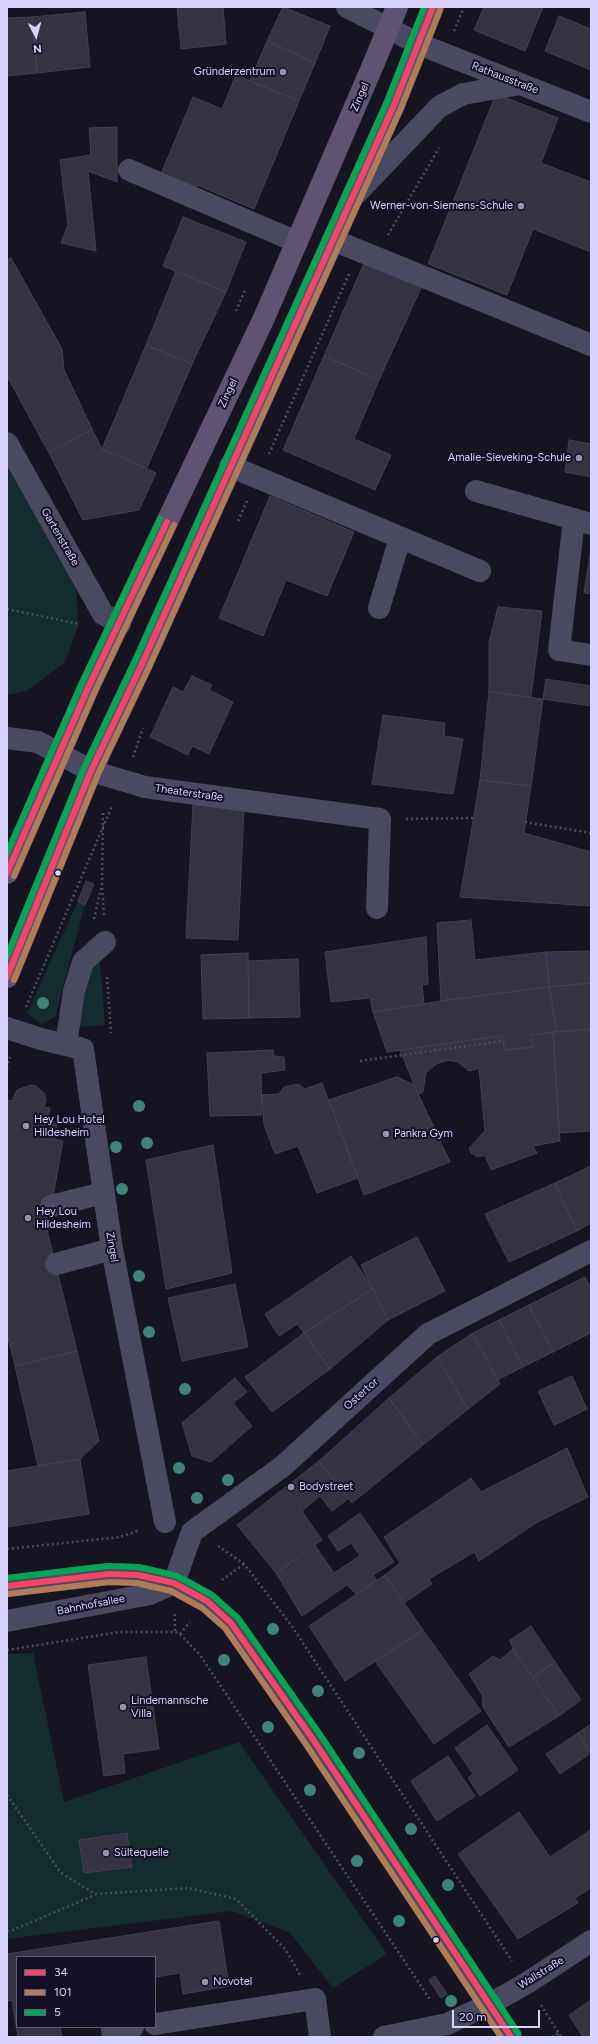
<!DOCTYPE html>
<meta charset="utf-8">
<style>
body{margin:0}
#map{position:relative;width:598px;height:2044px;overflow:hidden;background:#161421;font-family:Figtree,sans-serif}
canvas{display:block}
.frame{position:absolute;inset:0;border:8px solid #d9d4ff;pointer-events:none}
.legend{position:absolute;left:16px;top:1956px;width:140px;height:72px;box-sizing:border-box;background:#130f26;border:1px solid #625e7d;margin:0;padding:5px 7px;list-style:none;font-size:12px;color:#d9d4ff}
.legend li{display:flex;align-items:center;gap:8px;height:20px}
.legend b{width:20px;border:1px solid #625e7d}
.north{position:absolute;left:16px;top:16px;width:40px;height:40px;-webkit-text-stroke:3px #130f26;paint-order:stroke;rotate:174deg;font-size:11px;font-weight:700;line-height:16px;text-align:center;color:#d9d4ff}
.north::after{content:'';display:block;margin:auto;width:14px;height:18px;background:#d9d4ff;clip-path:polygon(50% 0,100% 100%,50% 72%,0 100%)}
.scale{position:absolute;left:452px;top:2010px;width:88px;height:18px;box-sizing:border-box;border:2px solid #d9d4ff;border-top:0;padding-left:5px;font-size:12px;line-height:14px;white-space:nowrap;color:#d9d4ff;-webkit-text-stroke:3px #130f26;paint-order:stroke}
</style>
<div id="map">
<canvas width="598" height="2044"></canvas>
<div class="frame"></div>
<ul class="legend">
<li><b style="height:5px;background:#f34667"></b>34</li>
<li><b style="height:5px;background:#b07c57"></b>101</li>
<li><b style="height:5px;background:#00a651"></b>5</li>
</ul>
<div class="north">N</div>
<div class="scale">20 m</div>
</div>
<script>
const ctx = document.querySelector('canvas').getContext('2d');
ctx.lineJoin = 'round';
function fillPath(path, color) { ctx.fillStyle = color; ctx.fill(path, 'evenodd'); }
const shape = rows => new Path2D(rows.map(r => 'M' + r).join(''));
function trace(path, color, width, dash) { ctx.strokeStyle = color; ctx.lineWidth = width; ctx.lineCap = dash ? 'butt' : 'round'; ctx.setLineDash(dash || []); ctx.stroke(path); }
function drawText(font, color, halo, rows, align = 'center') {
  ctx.font = font + ' Figtree,sans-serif'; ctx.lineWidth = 4; ctx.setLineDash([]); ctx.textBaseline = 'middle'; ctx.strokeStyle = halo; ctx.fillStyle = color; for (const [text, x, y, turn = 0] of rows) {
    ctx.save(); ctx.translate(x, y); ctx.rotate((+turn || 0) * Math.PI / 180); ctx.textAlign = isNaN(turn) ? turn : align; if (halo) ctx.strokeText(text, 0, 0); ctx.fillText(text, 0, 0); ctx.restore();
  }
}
fillPath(shape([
 [7,463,76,580,78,627,65,662,27,691,7,695],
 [78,901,85,905,55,1017,41,1024,27,1013],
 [100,961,105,1025,81,1027,78,1024,76,1015,91,970],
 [33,1653,64,1802,239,1742,387,1954,333,1988,290,1933,232,1911,7,1939,7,1654]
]), '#132c2d');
const building = shape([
 [177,7,223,7,226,44,181,49,177,7],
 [283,7,330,26,315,63,267,41,283,7],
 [484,7,543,7,525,51,474,30,484,7],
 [85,12,90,67,37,73,32,17,85,12],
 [559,16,591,29,591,70,545,51,559,16],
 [32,17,37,73,7,76,7,18,32,17],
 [267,41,315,63,299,101,250,81,267,41],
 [236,75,299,101,254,209,197,185,194,193,159,179,193,97,222,109,236,75],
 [496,94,558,118,541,163,591,182,591,252,533,229,507,295,428,264,496,94],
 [117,127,117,182,88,171,96,251,61,243,68,225,60,160,91,155,89,128,117,127],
 [183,217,246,242,226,292,163,266,183,217],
 [11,258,62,349,64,370,92,429,49,453,7,376,7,260,11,258],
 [364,263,421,288,379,380,324,356,364,263],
 [176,271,226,292,192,364,146,345,176,271],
 [146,345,192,364,147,468,102,449,146,345],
 [324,356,379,380,354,439,391,455,375,490,283,450,324,356],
 [92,429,102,449,156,473,139,510,83,520,49,453,92,429],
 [569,440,591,444,591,477,565,472,569,440],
 [270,496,354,532,327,596,286,580,263,636,219,618,270,496],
 [591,548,591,594,584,593,591,548],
 [498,607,542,611,531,697,489,692,489,642,498,607],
 [192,676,212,685,209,690,233,702,209,754,192,746,188,755,150,737,173,687,183,692,192,676],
 [546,679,591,686,591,706,543,699,546,679],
 [489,692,543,699,531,786,480,780,489,692],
 [383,715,445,723,444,736,463,739,453,794,372,784,383,715],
 [480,780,531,786,524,833,591,852,591,906,460,897,480,780],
 [193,805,244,808,238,940,186,938,193,805],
 [86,881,94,884,85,905,78,901,86,881],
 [471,920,475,960,546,952,549,987,441,1001,437,923,471,920],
 [426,937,428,984,422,985,424,1004,373,1012,370,998,331,1002,325,952,426,937],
 [591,951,591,983,549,987,546,952,591,951],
 [248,953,249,1018,203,1019,201,955,248,953],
 [298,959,300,1017,249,1018,248,961,298,959],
 [591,983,591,1029,557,1032,549,987,591,983],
 [549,987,557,1032,531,1035,533,1047,505,1050,502,1036,387,1052,373,1012,441,1001,549,987],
 [591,1029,591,1131,559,1133,553,1032,591,1029],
 [553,1032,560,1141,533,1146,537,1153,491,1170,485,1155,478,1157,471,1153,469,1148,485,1131,479,1068,469,1071,458,1062,448,1060,436,1064,426,1073,423,1092,418,1094,400,1050,502,1036,505,1050,533,1047,531,1035,553,1032],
 [273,1050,274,1056,284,1057,285,1070,261,1073,262,1115,210,1116,207,1053,273,1050],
 [397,1077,414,1085,450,1162,364,1195,329,1100,397,1077],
 [322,1083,358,1178,317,1193,298,1146,275,1154,264,1124,262,1095,279,1094,284,1087,298,1084,305,1089,322,1083],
 [31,1085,36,1086,44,1093,46,1099,44,1107,50,1108,48,1122,57,1124,54,1139,63,1141,47,1230,77,1351,15,1366,7,1334,7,1100,12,1101,17,1090,31,1085],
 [213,1145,232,1273,166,1289,146,1160,213,1145],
 [591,1166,591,1223,577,1231,555,1183,591,1166],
 [555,1183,577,1231,509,1262,485,1214,555,1183],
 [417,1237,445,1291,388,1320,361,1265,417,1237],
 [351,1256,373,1289,304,1333,297,1324,279,1336,265,1314,351,1256],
 [585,1277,591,1288,591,1333,553,1352,529,1305,585,1277],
 [235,1284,248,1347,182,1361,168,1298,235,1284],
 [373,1289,388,1320,330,1369,304,1333,373,1289],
 [529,1305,553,1352,523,1367,499,1320,529,1305],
 [499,1320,523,1367,497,1380,473,1333,499,1320],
 [304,1333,330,1369,272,1412,245,1377,304,1333],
 [473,1333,500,1384,468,1409,437,1357,473,1333],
 [77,1351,99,1441,80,1459,38,1466,15,1366,77,1351],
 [437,1357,468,1409,423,1445,389,1398,437,1357],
 [572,1376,587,1409,554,1425,538,1391,572,1376],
 [235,1378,247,1392,233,1403,252,1426,211,1462,192,1456,182,1423,235,1378],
 [389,1398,423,1445,352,1503,319,1461,389,1398],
 [567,1448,588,1497,536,1523,479,1561,474,1552,429,1579,432,1584,404,1603,385,1575,400,1563,384,1537,471,1478,481,1492,567,1448],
 [80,1459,89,1514,7,1527,7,1471,80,1459],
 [319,1461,349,1498,332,1511,320,1496,302,1511,322,1540,276,1573,237,1525,319,1461],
 [360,1513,394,1562,373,1575,377,1580,356,1594,347,1585,302,1616,276,1573,314,1544,334,1573,360,1556,351,1543,338,1551,328,1536,360,1513],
 [385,1575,423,1630,345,1681,309,1626,385,1575],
 [531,1626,555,1662,533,1677,513,1649,510,1640,531,1626],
 [423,1630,481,1711,434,1744,375,1661,423,1630],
 [513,1649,559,1716,509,1747,483,1707,482,1695,469,1674,493,1656,500,1660,513,1649],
 [146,1657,159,1749,123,1754,125,1773,104,1776,88,1665,146,1657],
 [555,1662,581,1700,559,1716,533,1677,555,1662],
 [591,1724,591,1752,578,1733,591,1724],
 [487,1725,518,1770,480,1796,468,1778,473,1774,455,1748,487,1725],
 [578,1733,591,1753,560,1774,546,1754,578,1733],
 [448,1756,475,1796,437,1821,411,1781,448,1756],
 [519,1812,550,1857,591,1830,591,1888,575,1898,578,1903,518,1939,458,1854,519,1812],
 [127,1833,132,1867,84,1873,79,1840,127,1833],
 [219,1921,229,1986,183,1994,180,1973,155,1977,155,1957,17,1957,17,2027,60,2027,62,2037,18,2037,12,2000,7,2001,7,1954,219,1921],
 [435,1976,447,1994,441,1998,429,1980,435,1976],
 [591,2000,591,2037,583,2037,569,2015,591,2000]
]);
fillPath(building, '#343243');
trace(building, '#433f54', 1);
trace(shape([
 [454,31,464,7],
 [388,235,439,148],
 [236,311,245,290],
 [269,454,349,274],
 [238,521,247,501],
 [7,609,79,624],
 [133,757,143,728],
 [103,813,102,884,104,916],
 [406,819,474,818],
 [525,822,591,833],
 [94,919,101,888],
 [107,977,111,1033],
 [26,1007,112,806],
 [360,1061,503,1041],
 [7,1068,10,1057],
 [218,1546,244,1564,291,1625,512,1961],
 [7,1549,120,1537,140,1530],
 [222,1580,244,1564],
 [175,1614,175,1632],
 [180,1634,190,1622],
 [7,1650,119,1632,175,1632,180,1634,200,1655,431,2001],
 [7,1795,61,1873,95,1894,188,1888,236,1899,286,1950,300,1975],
 [7,1931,13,1930,95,1895],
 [541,2005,561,2037],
 [552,2037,559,2033]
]), '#44505f', 2.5, [2, 3]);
trace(shape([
 [347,7,419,44,591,112],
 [129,170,297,242],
 [355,195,439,107,463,94,520,84],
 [333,240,591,345],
 [7,443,103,614,120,624],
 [230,466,480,571],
 [476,491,591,524],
 [574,519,559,650,591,655],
 [379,608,400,538],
 [7,738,38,742,91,771,145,787,380,819,377,908],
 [7,1028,41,1039,83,1049,112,1249,165,1522],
 [66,1045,74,991,83,962,105,942],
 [51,1206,103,1193],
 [56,1264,112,1249],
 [174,1583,192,1532,283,1466,428,1334,591,1251],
 [7,1586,109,1574,138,1575,174,1583,207,1601,231,1623,312,1738,511,2037],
 [7,1621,150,1594,174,1583],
 [155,2024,315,1999,320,2037],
 [113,2037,112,2030,133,2027],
 [384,2037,447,2024,490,2004,527,1983,591,1941]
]), '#4a4962', 22);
trace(shape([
 [7,873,89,686,264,318,373,65,397,7],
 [7,977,91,771,142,664,394,105,433,7]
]), '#5e5373', 22);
trace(shape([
 [7,873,89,686,167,522],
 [7,977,91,771,142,664,394,105,433,7],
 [7,1586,109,1574,138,1575,174,1583,207,1601,231,1623,312,1738,511,2037]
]), '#f34667', 6);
trace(shape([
 [14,876,96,689,174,525],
 [14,980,98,774,149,667,401,108,440,10],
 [8,1594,109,1582,137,1583,171,1591,202,1608,225,1628,305,1743,501,2037]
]), '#b07c57', 6);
trace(shape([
 [7,853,82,683,160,519],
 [7,956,84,768,135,661,387,102,424,7],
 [7,1578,108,1566,139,1567,177,1576,212,1595,238,1618,319,1733,518,2033]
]), '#00a651', 6);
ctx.fillStyle = '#3e8478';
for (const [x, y] of [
 [43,1003],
 [139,1106],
 [147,1143],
 [116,1147],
 [122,1189],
 [139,1276],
 [149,1332],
 [185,1389],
 [179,1468],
 [228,1480],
 [197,1498],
 [273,1629],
 [224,1660],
 [318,1691],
 [268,1727],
 [359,1753],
 [310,1790],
 [411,1829],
 [357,1861],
 [448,1885],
 [399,1921],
 [451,2001]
]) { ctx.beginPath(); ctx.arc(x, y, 6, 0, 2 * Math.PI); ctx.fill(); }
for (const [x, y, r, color] of [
 [283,72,4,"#9591b1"],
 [521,206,4,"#9591b1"],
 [579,458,4,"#9591b1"],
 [58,873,3.5,"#d9d4ff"],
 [26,1126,4,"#9591b1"],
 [386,1134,4,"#9591b1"],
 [28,1218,4,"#9591b1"],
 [291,1487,4,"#9591b1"],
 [123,1707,4,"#9591b1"],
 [106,1853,4,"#9591b1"],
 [436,1940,3.5,"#d9d4ff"],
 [205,1982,4,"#9591b1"]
]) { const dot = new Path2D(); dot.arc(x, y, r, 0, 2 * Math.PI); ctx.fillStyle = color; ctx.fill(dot); trace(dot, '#130f26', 1.5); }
drawText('11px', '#d9d4ff', '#130f26', [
 ["Gründerzentrum",275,72,"right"],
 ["Werner-von-Siemens-Schule",513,206,"right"],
 ["Amalie-Sieveking-Schule",571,458,"right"],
 ["Hey Lou Hotel",34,1120],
 ["Hildesheim",34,1133],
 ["Pankra Gym",394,1134],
 ["Hey Lou",36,1212],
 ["Hildesheim",36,1225],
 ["Bodystreet",299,1487],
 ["Lindemannsche",131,1701],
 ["Villa",131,1714],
 ["Sültequelle",114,1853],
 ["Novotel",213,1982]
], 'left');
drawText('11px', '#d9d4ff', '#130f26', [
 ["Rathausstraße",505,78,21],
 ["Zingel",360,97,-67],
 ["Zingel",228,393,-65],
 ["Gartenstraße",60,537,60],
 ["Theaterstraße",189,793,8],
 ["Zingel",112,1247,80],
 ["Ostertor",361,1394,-42],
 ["Bahnhofsallee",91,1605,-11],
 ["Wallstraße",541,1973,-32]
]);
</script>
